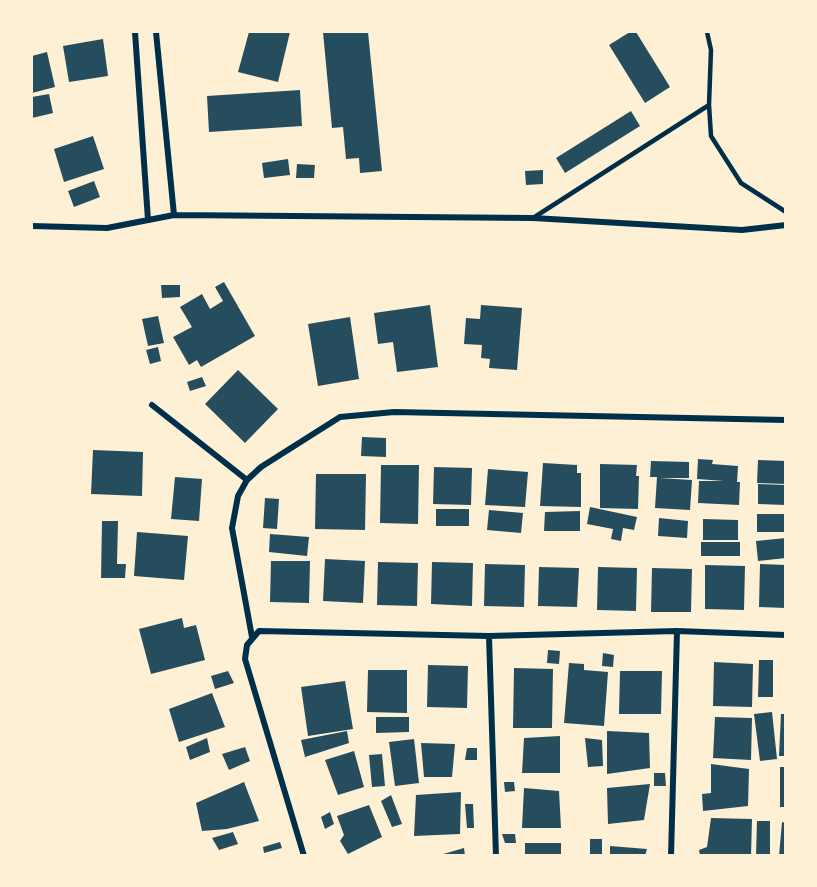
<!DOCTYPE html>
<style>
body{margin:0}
#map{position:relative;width:817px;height:887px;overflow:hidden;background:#fdf0d5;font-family:"DejaVu Sans",sans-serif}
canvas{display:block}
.frame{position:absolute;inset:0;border:33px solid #fdf0d5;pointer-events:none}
</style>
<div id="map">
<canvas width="817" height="887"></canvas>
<div class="frame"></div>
</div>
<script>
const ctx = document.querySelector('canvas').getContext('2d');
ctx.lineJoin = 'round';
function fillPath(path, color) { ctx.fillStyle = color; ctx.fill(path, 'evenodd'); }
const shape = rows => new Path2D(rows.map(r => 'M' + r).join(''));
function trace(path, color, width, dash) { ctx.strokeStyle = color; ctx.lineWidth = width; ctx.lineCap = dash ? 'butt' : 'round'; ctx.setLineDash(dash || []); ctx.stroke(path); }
fillPath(shape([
 [249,32,290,32,278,82,238,72],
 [323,32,368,32,382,171,360,173,359,158,346,159,343,127,332,128],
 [630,32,636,32,670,87,645,103,609,45],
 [103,39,108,76,69,82,63,46],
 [47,52,55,87,32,93,32,56],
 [300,90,302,126,209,132,207,96],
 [49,94,53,113,32,118,32,97],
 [631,111,640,126,565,173,556,158],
 [93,136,104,169,64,182,54,149],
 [288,159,290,175,264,178,262,163],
 [297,164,315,165,314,178,296,178],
 [543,170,543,184,526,185,525,171],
 [94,181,100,197,74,207,68,191],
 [224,282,255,336,201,367,197,360,189,365,173,337,192,327,180,307,202,294,210,309,223,301,215,287],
 [161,285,180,285,180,297,162,298],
 [430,305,438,367,397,372,393,342,378,344,374,313],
 [481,305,522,308,517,370,489,368,490,359,481,358,482,345,464,344,466,318,480,319],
 [158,316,164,343,148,346,142,319],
 [350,317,359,379,318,386,308,324],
 [158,347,161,361,150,364,146,350],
 [238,370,278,409,245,443,205,404],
 [202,377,206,386,190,391,187,382],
 [362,437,386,438,386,457,361,456],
 [93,450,143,452,142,496,91,494],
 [698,459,713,460,712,464,738,466,737,482,740,482,739,505,698,503,699,481,724,481,697,479],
 [758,460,786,461,786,484,757,483],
 [651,461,689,462,689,478,659,478,692,480,690,510,655,508,657,477,650,477],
 [543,463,577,465,577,473,581,473,581,507,540,506],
 [600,464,637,465,636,476,639,476,638,509,600,508],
 [381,465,419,465,418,524,380,523],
 [434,467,472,468,471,505,433,504],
 [488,469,528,472,525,507,485,505],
 [316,474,366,474,365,530,315,529],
 [175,477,202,479,199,521,171,519],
 [758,484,786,485,786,505,758,504],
 [265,498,279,499,277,529,263,528],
 [590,507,637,517,634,530,623,528,621,541,611,539,613,529,587,524],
 [436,509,469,509,469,526,436,526],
 [489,510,523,513,521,533,487,530],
 [580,511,580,531,544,531,545,512],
 [757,514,786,514,786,532,757,532],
 [659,518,688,521,687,538,658,536],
 [703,519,738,520,738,540,703,540],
 [102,521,118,521,117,564,126,564,125,578,101,578],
 [137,532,188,536,184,580,134,576],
 [270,534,309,537,307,556,269,552],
 [786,538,786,558,758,561,756,541],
 [701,542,740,542,740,556,701,556],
 [325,559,365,561,363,603,323,601],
 [271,561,310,561,309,603,270,602],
 [378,562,418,563,417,606,377,605],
 [432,562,473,563,472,606,431,604],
 [485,564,525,565,524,607,484,606],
 [760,564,786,565,786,608,759,607],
 [705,565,745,566,744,610,705,609],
 [539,567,579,568,577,607,538,606],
 [598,567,637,568,636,611,597,610],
 [652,568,692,569,691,612,651,612],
 [182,618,184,628,196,625,205,660,151,674,139,629],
 [548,650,560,651,559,664,547,663],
 [603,653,614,655,613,667,602,666],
 [759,660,773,660,773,697,758,697],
 [714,662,753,664,752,707,713,706],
 [569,663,584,664,584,670,608,672,604,726,564,723],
 [428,665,468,666,467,708,427,707],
 [514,668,553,669,552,728,513,728],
 [368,670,407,670,407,713,367,712],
 [228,671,234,683,215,689,211,676],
 [620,671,662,671,661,714,619,714],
 [345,681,353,729,308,736,301,687],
 [212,693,225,727,179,742,169,709],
 [772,712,777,759,760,761,754,714],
 [781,714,786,714,786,756,779,756],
 [376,717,409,717,409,732,376,733],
 [715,717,752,718,751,760,713,758],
 [347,731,349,743,305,757,301,740],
 [607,731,649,733,650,768,607,774],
 [560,736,560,773,522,773,524,738],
 [207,738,210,752,190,760,186,747],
 [585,738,602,740,603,766,588,767],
 [414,739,419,783,395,786,389,742],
 [421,743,455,744,452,777,424,777],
 [245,747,250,761,229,770,222,754],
 [467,748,477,748,477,760,465,760],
 [354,751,364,787,338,795,325,760],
 [382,754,385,786,372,787,369,755],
 [711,764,749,769,748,806,703,811,702,794,711,793],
 [780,767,786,767,786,807,780,807],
 [654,773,665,773,666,786,654,786],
 [244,782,259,821,227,829,202,831,196,803],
 [504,782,514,782,515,791,505,792],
 [650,784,644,820,608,824,607,788],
 [524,788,559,791,561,828,522,828],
 [461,792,460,834,414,836,416,795],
 [391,795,402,824,392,827,381,801],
 [465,804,473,804,474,828,467,828],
 [369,805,382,837,348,854,340,841,344,835,337,816],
 [330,812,334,824,325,829,321,817],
 [711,818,752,819,751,856,700,856,699,850,707,847],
 [757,821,770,821,770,856,756,856],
 [782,822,786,823,786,856,779,856],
 [233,832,238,844,219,850,212,838],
 [502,834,515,834,516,843,505,843],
 [590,839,602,839,602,856,590,856],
 [280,842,282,848,264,853,263,847],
 [525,843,561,843,561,856,525,856],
 [610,846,647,849,645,856,610,856],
 [464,848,465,856,441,856,440,855]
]), '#264d5e');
trace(shape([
 [707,32,711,50,709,105,711,136,741,183,786,212],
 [533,218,709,105]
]), '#003049', 4.5);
trace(shape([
 [135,32,148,220],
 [156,32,174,215],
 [32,226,107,228,174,215,533,218,742,230,786,225],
 [152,405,247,480],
 [489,636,496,856],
 [252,637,232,528,238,496,247,480,261,467,340,417,394,412,786,420],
 [304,856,245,659,247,645,259,631,489,636,677,631,786,635],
 [671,856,677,631]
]), '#003049', 6);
</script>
